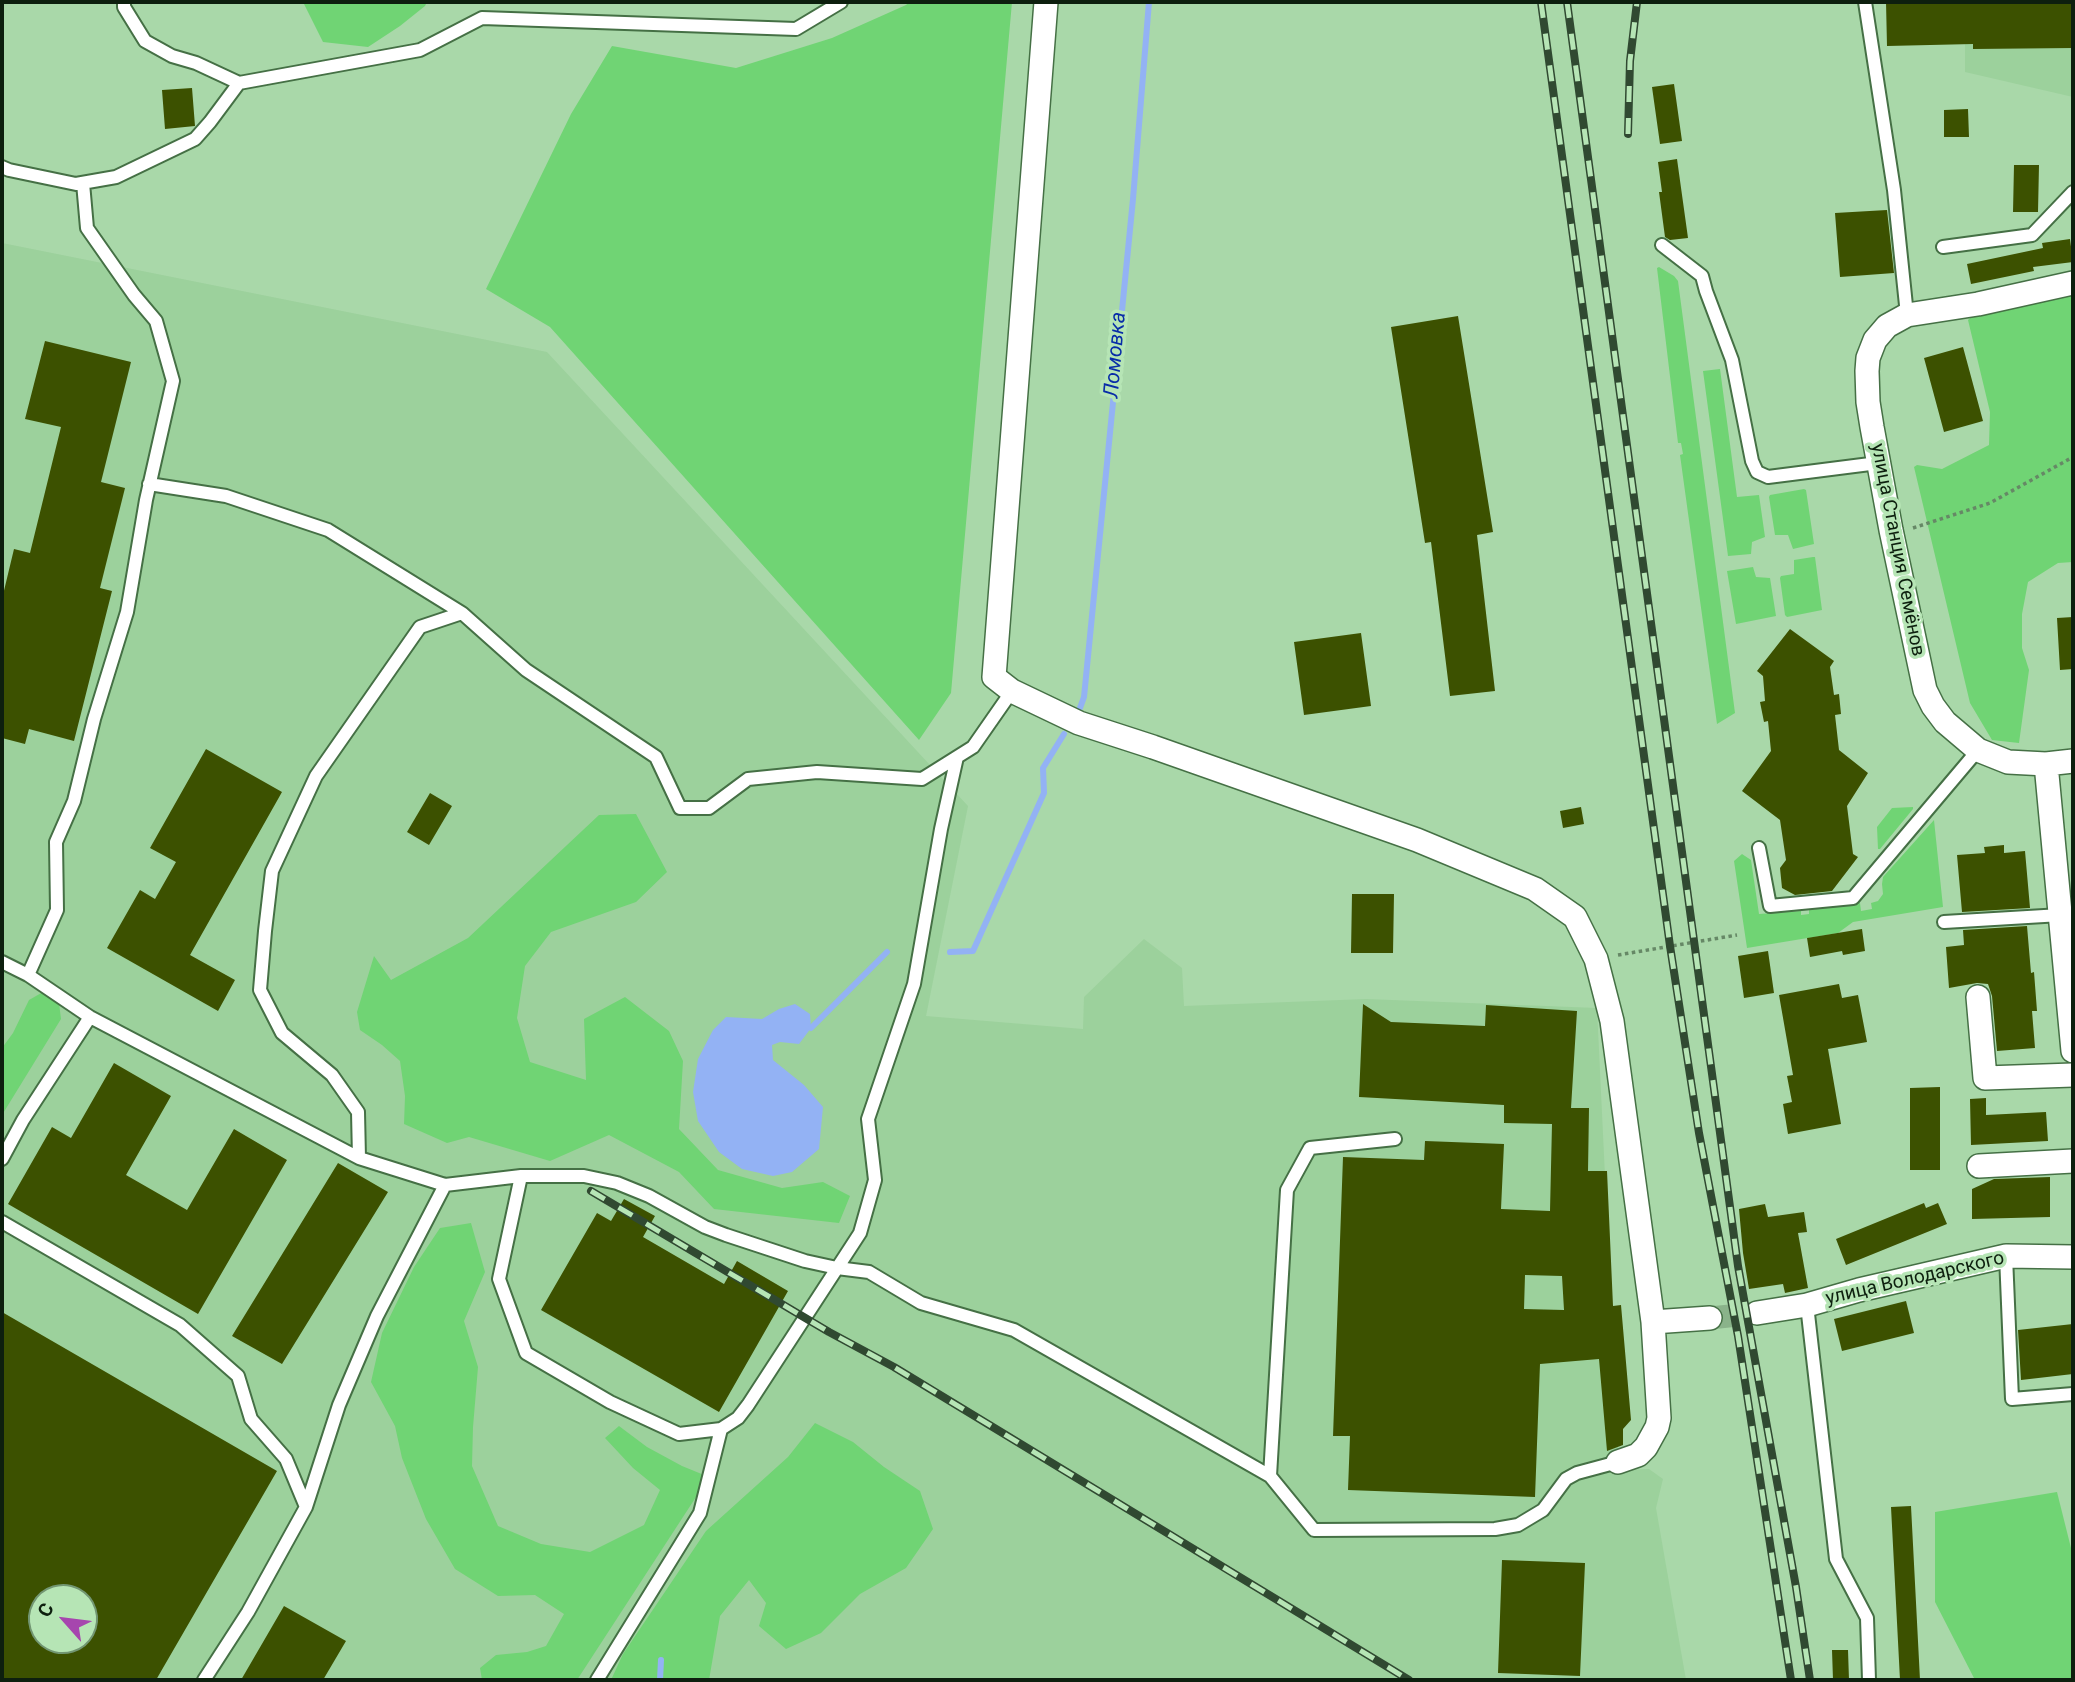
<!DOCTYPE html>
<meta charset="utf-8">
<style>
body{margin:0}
#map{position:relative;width:2075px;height:1682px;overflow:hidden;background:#a9d8a9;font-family:Roboto,sans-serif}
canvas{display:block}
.frame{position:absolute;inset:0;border:4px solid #0d1f0e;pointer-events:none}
.north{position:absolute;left:28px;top:1584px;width:70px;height:70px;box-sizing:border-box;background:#b6e5b5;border:2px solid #729672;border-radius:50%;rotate:298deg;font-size:19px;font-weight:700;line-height:28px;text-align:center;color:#0d1f0e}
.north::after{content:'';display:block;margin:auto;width:24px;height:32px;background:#a646ae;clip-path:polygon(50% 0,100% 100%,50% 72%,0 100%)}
</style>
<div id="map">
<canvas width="2075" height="1682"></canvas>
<div class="frame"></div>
<div class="north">С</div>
</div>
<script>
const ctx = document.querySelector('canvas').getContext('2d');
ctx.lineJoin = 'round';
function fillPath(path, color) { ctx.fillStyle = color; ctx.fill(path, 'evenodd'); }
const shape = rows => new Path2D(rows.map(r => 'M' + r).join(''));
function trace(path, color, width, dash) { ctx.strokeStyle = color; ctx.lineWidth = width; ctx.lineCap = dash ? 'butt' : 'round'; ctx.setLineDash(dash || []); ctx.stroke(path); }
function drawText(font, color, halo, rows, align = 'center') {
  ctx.font = font + ' Roboto,sans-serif'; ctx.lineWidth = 7; ctx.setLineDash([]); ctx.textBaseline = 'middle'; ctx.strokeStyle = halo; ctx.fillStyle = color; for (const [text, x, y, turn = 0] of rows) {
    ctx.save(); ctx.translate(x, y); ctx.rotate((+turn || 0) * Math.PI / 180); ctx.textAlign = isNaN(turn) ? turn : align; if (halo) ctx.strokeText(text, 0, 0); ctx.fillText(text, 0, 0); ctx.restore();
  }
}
fillPath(shape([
 [1965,2,2073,2,2073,97,1965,72],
 [2,243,547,352,968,806,926,1016,1083,1029,1084,997,1144,939,1182,968,1184,1006,1366,999,1597,1008,1619,1470,1649,1469,1663,1479,1656,1508,1686,1680,2,1680],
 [42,1598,84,1598,84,1640,42,1640]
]), '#9cd19c');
fillPath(shape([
 [303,2,427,2,425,6,400,26,368,47,323,42],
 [909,2,1012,2,951,693,919,740,550,327,486,289,571,114,612,46,736,68,832,38,906,5],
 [1659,267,1674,276,1678,281,1735,713,1717,724,1680,455,1683,454,1681,443,1678,443,1657,268],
 [2073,291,2073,562,2058,563,2028,582,2022,614,2022,648,2029,670,2019,743,1992,740,1970,703,1914,467,1917,465,1942,469,1989,445,1990,412,1968,320,1977,311],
 [1720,369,1737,497,1759,495,1765,537,1752,542,1751,554,1728,556,1703,371],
 [1804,489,1806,490,1814,544,1793,549,1788,535,1775,535,1769,497,1770,495],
 [1813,557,1815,557,1822,610,1787,617,1785,615,1780,578,1781,576,1794,574,1794,560],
 [1753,567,1756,577,1770,578,1776,616,1736,624,1727,571],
 [1913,807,1913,809,1880,849,1878,849,1877,827,1892,808],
 [636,814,667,872,636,902,551,932,525,966,517,1018,530,1062,586,1080,584,1019,625,997,669,1031,683,1061,679,1129,718,1170,782,1188,823,1182,850,1196,839,1223,714,1209,679,1172,609,1135,550,1161,469,1137,447,1143,404,1124,405,1096,400,1061,382,1045,360,1030,357,1012,374,956,391,980,468,938,599,815],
 [1934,820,1943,907,1853,922,1838,933,1747,948,1734,861,1742,854,1751,860,1759,914,1801,911,1801,915,1809,914,1809,910,1860,903,1861,911,1872,909,1871,903,1878,901,1883,894,1882,884,1883,877],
 [43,992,59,1003,61,1019,2,1115,2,1048,13,1033,29,1000],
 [471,1223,485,1272,464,1321,478,1367,473,1427,472,1466,498,1526,541,1544,590,1552,644,1525,660,1490,633,1468,605,1438,619,1426,647,1447,682,1466,709,1477,577,1680,482,1680,480,1668,496,1655,527,1652,546,1646,564,1614,535,1595,498,1596,455,1569,426,1519,402,1458,395,1426,371,1382,382,1333,414,1267,440,1228],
 [815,1423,853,1442,884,1467,920,1491,933,1529,906,1568,860,1594,821,1633,786,1649,759,1626,766,1603,749,1580,720,1616,709,1680,611,1680,623,1654,706,1531,788,1457],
 [2057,1492,2073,1556,2073,1680,1975,1680,1935,1602,1935,1512]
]), '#70d474');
fillPath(shape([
 [795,1004,810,1014,811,1028,799,1044,780,1042,772,1045,773,1060,804,1085,823,1107,819,1149,792,1172,773,1176,742,1169,719,1152,698,1121,693,1092,698,1059,713,1030,726,1017,762,1019,779,1009]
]), '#93b2f4');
trace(shape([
 [1080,708,1084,697,1133,199,1149,2],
 [950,952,973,951,1044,793,1043,768,1064,734],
 [811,1028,887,952],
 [660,1680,661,1660]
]), '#93b2f4', 6);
fillPath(shape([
 [1886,2,2073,2,2073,48,1973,49,1973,44,1887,46],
 [1674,84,1682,141,1660,144,1652,87],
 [192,88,195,126,165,129,162,90],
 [1968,109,1969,137,1944,137,1944,110],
 [1677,159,1688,238,1670,240,1665,237,1659,192,1662,192,1658,162],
 [2014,165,2039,165,2038,212,2013,212],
 [1887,210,1894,273,1840,277,1835,213],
 [2070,239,2073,262,2033,267,2034,271,1971,284,1967,264,2043,248,2042,243],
 [1458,316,1493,532,1477,535,1495,691,1450,696,1431,542,1425,543,1391,327],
 [45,341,131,362,101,482,125,488,100,588,112,591,74,741,29,729,25,744,2,738,2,599,14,549,30,553,61,427,25,419],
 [1963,347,1983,421,1944,432,1924,358],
 [2073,617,2073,669,2060,670,2057,618],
 [1790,629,1834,661,1830,667,1834,695,1839,694,1841,714,1835,715,1839,750,1868,773,1847,806,1853,854,1858,857,1832,891,1795,895,1782,888,1780,868,1786,860,1780,820,1742,791,1771,751,1768,721,1764,722,1760,702,1765,701,1763,676,1757,671],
 [1361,633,1371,706,1304,715,1294,642],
 [206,749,282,792,190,955,235,980,218,1011,107,948,140,890,155,899,176,862,150,848],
 [430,793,452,806,429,845,407,832],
 [1581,807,1584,824,1563,828,1560,811],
 [2004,845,2004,853,2025,851,2030,908,1962,912,1957,855,1985,853,1984,847],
 [1352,894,1394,894,1393,953,1351,953],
 [2027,926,2031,973,2034,972,2037,1011,2032,1011,2035,1048,1997,1051,1992,996,1988,984,1977,983,1949,988,1946,947,1964,945,1963,930],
 [1862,929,1865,951,1843,955,1842,951,1810,957,1807,938],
 [1768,951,1774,993,1744,998,1738,956],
 [1839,984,1842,998,1858,995,1867,1042,1828,1049,1841,1124,1788,1134,1783,1104,1792,1102,1787,1076,1793,1075,1779,995],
 [1363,1004,1391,1022,1485,1026,1486,1005,1577,1011,1571,1108,1589,1108,1588,1171,1607,1171,1613,1306,1621,1305,1631,1420,1623,1429,1623,1445,1607,1451,1599,1359,1540,1364,1535,1497,1348,1490,1350,1436,1333,1436,1343,1157,1424,1160,1425,1141,1504,1144,1501,1209,1550,1211,1552,1124,1504,1123,1504,1105,1359,1097],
 [1525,1275,1562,1276,1564,1310,1524,1309],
 [114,1063,171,1096,126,1175,187,1210,234,1129,287,1160,198,1314,8,1204,52,1127,71,1138],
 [1940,1087,1940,1170,1910,1170,1910,1088],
 [1986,1098,1986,1115,2046,1112,2048,1141,1971,1145,1970,1099],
 [338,1163,388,1192,282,1364,232,1336],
 [2050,1177,2050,1217,1972,1219,1972,1189,1994,1179],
 [624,1199,655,1216,643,1237,724,1284,737,1261,788,1291,719,1412,541,1310,597,1213,611,1221],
 [1924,1203,1926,1208,1938,1203,1947,1224,1846,1265,1836,1239],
 [1765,1204,1768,1217,1804,1212,1807,1232,1798,1233,1808,1288,1785,1293,1783,1284,1749,1289,1743,1253,1739,1209],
 [1906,1301,1914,1333,1842,1351,1834,1319],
 [2,1312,277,1471,156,1680,2,1680],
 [42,1598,84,1598,84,1640,42,1640],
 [2073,1324,2073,1374,2021,1380,2018,1330],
 [1911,1506,1920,1680,1900,1680,1891,1507],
 [1502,1560,1585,1563,1580,1676,1498,1673],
 [284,1606,346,1641,323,1680,241,1680],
 [1832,1650,1848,1650,1849,1680,1833,1680]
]), '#3c5100');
trace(shape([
 [1710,1318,1757,1313]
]), '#8ab38a', 23, [23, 11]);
const lane = shape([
 [124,2,124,7,145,41,172,56,196,63,239,83],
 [1865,2,1894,190,1907,315],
 [2,167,9,170,76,184,116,177,195,139,210,122,239,83,420,50,482,18,796,29,841,2],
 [1662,245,1702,276,1706,291,1732,360,1752,461,1757,472,1768,477,1878,463],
 [1943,247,2032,235,2073,192],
 [149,484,226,496,328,530,462,613],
 [1759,848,1770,906,1853,898,1978,750],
 [1944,922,2061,915],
 [2,962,28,975,90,1017,359,1158,445,1185,521,1176,584,1176,617,1183,649,1196,705,1227,726,1235,805,1261,837,1268,869,1272,921,1303,1014,1330,1270,1476],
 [28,975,57,910,56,842,74,801,94,719,127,612,146,500,173,381,156,321,134,295,87,228,83,183],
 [1395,1139,1310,1148,1287,1190,1270,1476,1314,1530,1495,1529,1518,1525,1543,1510,1566,1479,1577,1473,1618,1462],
 [359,1158,358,1112,332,1075,282,1033,260,990,265,931,272,871,316,776,420,627,462,613,526,670,656,757,680,808,709,808,748,779,817,772,922,779,973,747,1012,691],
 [2,1159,23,1120,90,1017],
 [521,1176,499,1279,526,1353,610,1402,679,1434,721,1429],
 [2,1222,180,1325,238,1376,251,1419,286,1459,306,1507],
 [2006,1256,2012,1399,2073,1394],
 [1807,1305,1836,1559,1867,1618,1869,1680],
 [204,1680,248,1612,306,1507,339,1405,377,1316,445,1185],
 [597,1680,700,1513,721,1429,738,1418,748,1405,860,1233,875,1180,868,1119,914,984,941,829,957,757]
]);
const street = shape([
 [1046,2,994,677,1012,691,1079,723,1153,747,1417,840,1535,889,1575,917,1596,959,1612,1021,1653,1322,1659,1418,1657,1427,1646,1447,1638,1455,1618,1462],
 [2073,283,1978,304,1907,315,1887,326,1875,340,1868,358,1867,371,1868,402,1872,427,1891,530,1925,690,1933,706,1945,722,1978,750,2008,762,2046,764,2073,761],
 [2046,764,2073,1051],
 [1978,997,1985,1078,2073,1075],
 [1979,1166,2073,1161],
 [1757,1313,1807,1305,1859,1290,2006,1256,2073,1257],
 [1653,1322,1710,1318]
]);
trace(lane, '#457045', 16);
trace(street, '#457045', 26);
trace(shape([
 [1913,528,1990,503,2073,457],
 [1618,955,1737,935]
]), '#686', 3.5, [3.5, 3.5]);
trace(lane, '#fff', 12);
trace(street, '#fff', 23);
const rail = shape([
 [1541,2,1670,946,1699,1133,1738,1336,1791,1680],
 [1567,2,1738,1266,1796,1587,1810,1680],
 [1628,134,1630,61,1637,2],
 [591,1191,829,1332,894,1367,1409,1680]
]);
trace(rail, '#304931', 8);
trace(rail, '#b6e5b5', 5, [16]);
drawText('19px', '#0d1f0e', '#b6e5b5', [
 ["улица Станция Семёнов",1897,550,79],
 ["улица Володарского",1915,1279,-13]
]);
drawText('italic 21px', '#082ca8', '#b6e5b5', [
 ["Ломовка",1116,355,-85]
]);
</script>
